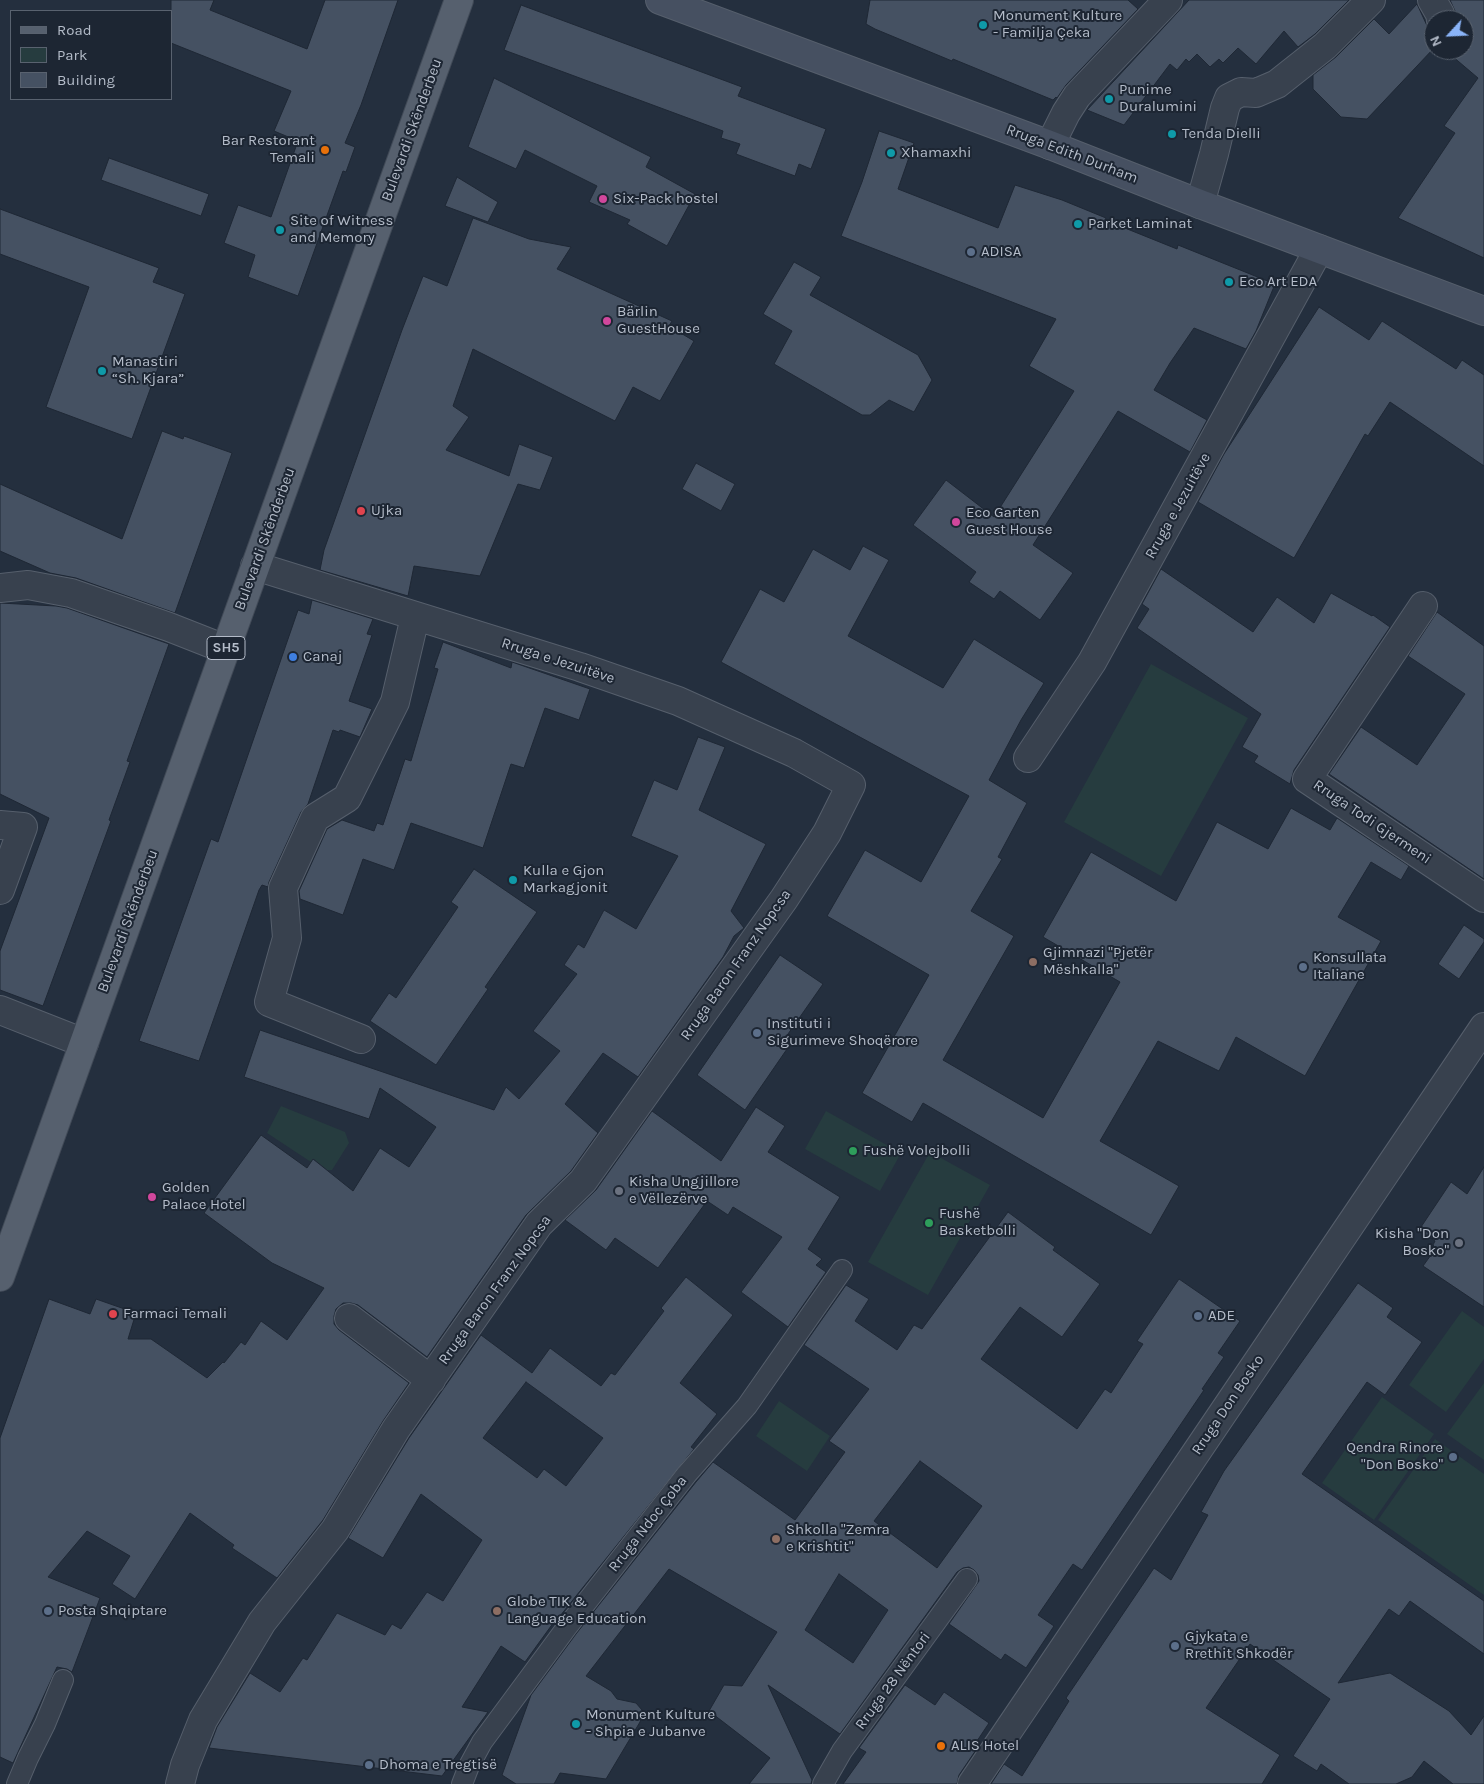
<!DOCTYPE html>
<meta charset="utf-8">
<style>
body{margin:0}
#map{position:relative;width:1484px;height:1784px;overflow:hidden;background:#242f3e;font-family:Karla,sans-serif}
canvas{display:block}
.legend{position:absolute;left:10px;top:10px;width:162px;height:90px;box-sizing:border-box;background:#1d2633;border:1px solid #59626f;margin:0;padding:6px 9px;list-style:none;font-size:15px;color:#b4bcc9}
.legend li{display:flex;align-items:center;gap:10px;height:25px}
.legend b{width:25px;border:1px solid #59626f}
.north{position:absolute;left:1424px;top:10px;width:50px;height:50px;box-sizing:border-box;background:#1d2633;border:1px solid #59626f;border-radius:50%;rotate:245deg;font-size:14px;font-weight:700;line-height:20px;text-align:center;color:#b4bcc9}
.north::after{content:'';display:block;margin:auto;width:18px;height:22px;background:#8ab4f8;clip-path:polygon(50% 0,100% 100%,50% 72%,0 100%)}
</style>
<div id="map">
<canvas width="1484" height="1784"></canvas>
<ul class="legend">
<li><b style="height:6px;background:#56606e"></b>Road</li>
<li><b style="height:14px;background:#263c3f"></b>Park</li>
<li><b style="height:14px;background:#455162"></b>Building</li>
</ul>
<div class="north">N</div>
</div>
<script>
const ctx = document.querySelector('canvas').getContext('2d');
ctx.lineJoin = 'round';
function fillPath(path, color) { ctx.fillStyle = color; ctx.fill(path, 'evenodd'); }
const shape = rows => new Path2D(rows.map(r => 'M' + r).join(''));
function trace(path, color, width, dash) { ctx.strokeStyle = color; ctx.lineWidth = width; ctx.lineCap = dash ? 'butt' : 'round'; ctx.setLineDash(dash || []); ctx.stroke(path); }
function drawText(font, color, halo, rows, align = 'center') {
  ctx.font = font + ' Karla,sans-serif'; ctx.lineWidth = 4; ctx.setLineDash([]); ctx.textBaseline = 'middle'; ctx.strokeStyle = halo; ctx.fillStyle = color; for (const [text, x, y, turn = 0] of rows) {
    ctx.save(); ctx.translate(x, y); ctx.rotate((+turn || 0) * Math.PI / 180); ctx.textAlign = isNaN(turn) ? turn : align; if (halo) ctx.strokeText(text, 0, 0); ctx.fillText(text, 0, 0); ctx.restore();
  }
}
fillPath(shape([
 [1151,664,1248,718,1161,876,1064,822],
 [281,1106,345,1132,349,1143,332,1170,327,1170,314,1159,311,1162,267,1133],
 [826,1111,901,1153,880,1191,805,1149],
 [930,1152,990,1185,928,1295,868,1262],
 [1462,1311,1484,1327,1484,1359,1446,1412,1409,1385],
 [1484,1383,1484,1460,1447,1434],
 [1382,1397,1434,1434,1374,1520,1322,1483],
 [779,1401,830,1436,807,1471,756,1436],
 [1435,1439,1484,1474,1484,1595,1378,1520]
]), '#263c3f');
const building = shape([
 [171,0,214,0,210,10,307,49,325,0,398,0,361,105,345,143,355,147,346,172,343,171,298,296,248,277,255,255,224,243,238,205,271,217,298,141,274,131,291,91,171,43,171,0],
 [870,0,1128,0,1138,9,1066,85,1057,98,1056,97,1053,100,953,59,952,61,875,29,866,24,870,0],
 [1189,0,1349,0,1315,34,1298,47,1284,31,1256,64,1238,48,1223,63,1219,59,1210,67,1197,54,1189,62,1186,59,1177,70,1170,64,1124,125,1087,110,1189,0],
 [1450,0,1484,0,1484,258,1398,218,1455,133,1444,126,1478,78,1445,50,1464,50,1464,20,1456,20,1455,11,1450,0],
 [1417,4,1429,30,1434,34,1434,48,1367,119,1341,117,1313,89,1313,75,1336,57,1374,19,1389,34,1417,4],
 [521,5,742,87,738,96,826,129,811,169,799,164,795,176,736,154,740,144,721,138,723,131,504,50,521,5],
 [494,78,651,157,646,167,695,194,667,246,627,224,630,220,589,202,597,186,525,150,516,169,468,147,494,78],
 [879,131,914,143,898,189,998,228,1015,185,1062,200,1106,218,1105,220,1177,249,1178,245,1275,284,1256,331,1246,349,1194,328,1170,363,1154,390,1207,420,1190,452,1118,411,1033,545,1073,573,1040,620,1000,591,994,599,969,582,976,572,913,525,946,480,994,517,1074,391,1029,366,1056,319,841,236,862,182,879,131],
 [109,158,209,194,201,216,101,180,109,158],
 [457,177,498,202,488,222,445,206,457,177],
 [0,209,159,268,153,282,185,294,132,439,46,407,89,287,0,254,0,209],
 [473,218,529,239,571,247,557,269,672,321,669,326,694,341,660,401,633,387,615,421,473,349,453,406,469,417,446,450,509,476,519,444,553,457,540,490,518,484,480,576,414,566,408,596,320,570,324,550,402,330,423,276,447,286,473,218],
 [794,262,821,277,810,295,918,355,932,380,914,412,889,400,870,415,862,415,774,364,792,331,763,314,794,262],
 [1319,307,1369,340,1382,321,1456,369,1462,360,1484,375,1484,466,1390,402,1368,436,1365,434,1294,558,1198,502,1224,454,1319,307],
 [162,431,183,439,184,436,232,453,175,613,76,578,50,573,0,551,0,484,122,539,162,431],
 [696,463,735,484,721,511,682,489,696,463],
 [863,546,889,560,848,636,943,688,974,639,1044,683,1021,720,989,780,1027,803,998,857,1002,859,971,911,1014,936,943,1060,1043,1118,1120,982,1043,937,1091,852,1176,901,1217,822,1268,849,1291,808,1330,830,1337,818,1409,866,1401,880,1371,862,1338,917,1381,941,1305,1076,1236,1037,1219,1071,1158,1041,1100,1141,1179,1186,1151,1235,923,1103,912,1122,862,1093,929,975,827,916,865,850,921,882,969,796,721,662,760,589,784,602,813,549,850,570,863,546],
 [1161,569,1253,632,1277,597,1314,623,1331,593,1372,616,1373,615,1390,627,1294,770,1290,784,1254,762,1258,756,1242,747,1261,714,1137,628,1149,609,1142,604,1161,569],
 [312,600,373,619,367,634,372,635,349,701,372,709,360,737,340,730,339,732,333,730,308,804,301,812,269,882,268,887,262,885,259,890,199,1061,139,1041,211,839,218,842,298,610,309,614,312,600],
 [0,603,56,606,67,608,169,644,127,761,130,762,109,820,111,821,43,1006,0,990,0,951,49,818,0,794,0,603],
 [1437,612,1484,646,1484,879,1329,774,1361,727,1417,765,1465,694,1408,656,1437,612],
 [443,642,511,668,512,662,590,689,579,720,545,708,524,768,511,764,483,848,411,823,394,870,363,859,343,915,300,899,299,891,327,829,342,820,374,831,377,823,383,825,405,759,411,761,438,669,434,668,443,642],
 [698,737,725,747,699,810,766,844,731,911,744,928,734,936,723,957,638,1077,603,1053,565,1104,598,1133,571,1171,526,1215,427,1357,358,1305,351,1303,343,1303,336,1309,334,1316,334,1324,339,1330,409,1383,383,1421,323,1520,277,1578,232,1548,234,1545,190,1513,135,1599,112,1584,130,1556,87,1531,48,1577,100,1598,72,1672,67,1669,57,1667,13,1763,0,1757,0,1438,49,1299,90,1314,96,1299,136,1313,128,1339,151,1339,207,1378,223,1362,224,1363,241,1342,245,1345,261,1321,287,1340,324,1288,272,1263,204,1213,261,1135,307,1168,313,1159,353,1191,380,1148,409,1167,436,1127,380,1088,369,1119,244,1077,260,1030,494,1110,506,1087,519,1099,560,1051,533,1031,577,974,564,965,578,944,584,948,604,910,636,929,678,856,631,836,654,780,677,790,698,737],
 [474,869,537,912,485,987,488,989,436,1065,370,1021,389,993,396,998,458,907,451,902,474,869],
 [1464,925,1484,939,1484,942,1459,979,1438,964,1464,925],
 [780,955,823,984,781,1044,787,1049,745,1110,697,1075,780,955],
 [756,1107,785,1126,768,1152,840,1197,808,1249,822,1259,816,1265,826,1272,788,1327,741,1292,782,1237,733,1207,728,1215,707,1201,658,1268,615,1238,606,1250,565,1220,596,1190,652,1111,721,1161,756,1107],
 [1484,1167,1484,1307,1423,1266,1436,1248,1433,1245,1435,1241,1419,1230,1451,1182,1467,1194,1484,1167],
 [1008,1212,1055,1247,1053,1250,1100,1284,1062,1337,1020,1307,981,1359,1077,1429,1105,1389,1111,1393,1143,1344,1137,1341,1179,1279,1240,1321,1218,1353,1224,1357,1202,1389,1204,1390,1082,1570,1073,1564,1038,1615,1054,1626,1026,1668,1005,1654,1001,1660,949,1624,979,1581,978,1575,974,1570,969,1567,963,1568,957,1572,840,1734,768,1685,812,1780,811,1784,749,1784,770,1758,709,1711,724,1685,742,1686,777,1632,669,1569,586,1676,611,1691,617,1699,636,1703,642,1710,642,1714,640,1722,606,1779,560,1773,554,1784,516,1784,502,1775,531,1695,576,1634,696,1482,713,1462,795,1520,845,1452,829,1441,869,1389,804,1345,846,1285,869,1299,855,1321,897,1350,914,1325,922,1329,1008,1212],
 [920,1461,982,1506,937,1568,874,1521,920,1461],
 [839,1574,888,1610,853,1663,805,1630,839,1574],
 [686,1277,733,1315,680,1383,717,1414,691,1447,694,1449,560,1616,559,1615,525,1662,501,1646,462,1707,488,1712,442,1776,209,1748,217,1727,250,1673,280,1692,303,1658,307,1660,337,1613,385,1635,392,1624,401,1629,427,1592,443,1601,482,1540,421,1494,383,1558,348,1538,409,1438,481,1335,532,1373,550,1348,601,1386,611,1373,615,1375,664,1311,661,1308,686,1277],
 [526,1382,603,1438,566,1486,544,1469,537,1478,483,1438,526,1382],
 [1358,1283,1393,1308,1387,1317,1422,1342,1385,1395,1367,1382,1302,1474,1484,1601,1484,1654,1410,1601,1399,1616,1389,1609,1338,1683,1390,1673,1449,1711,1471,1735,1484,1716,1484,1784,1453,1784,1424,1761,1412,1777,1396,1784,1349,1784,1321,1764,1317,1771,1293,1756,1330,1699,1250,1644,1206,1708,1280,1755,1262,1784,991,1784,1004,1764,1022,1776,1069,1701,1066,1698,1154,1568,1171,1580,1208,1515,1201,1512,1224,1471,1358,1283],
 [905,1685,935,1705,944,1692,989,1723,975,1744,978,1747,959,1775,957,1784,843,1784,866,1752,859,1748,905,1685]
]);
fillPath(building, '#455162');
trace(building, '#1f2835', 1);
const pedestrian = shape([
 [17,1784,28,1758,45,1724,63,1680],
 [462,1784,469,1766,482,1742,567,1627,687,1474,747,1406,842,1270],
 [823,1784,842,1751,967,1579]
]);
const minor = shape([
 [1432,0,1440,14,1441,20],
 [1050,145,1066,113,1077,96,1168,0],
 [1200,204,1214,154,1225,108,1229,98,1241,92,1256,93,1277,84,1325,46,1371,0],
 [0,588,28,585,71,593,169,627,225,649],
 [1423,606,1307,779,1484,898],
 [1028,758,1092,662,1319,249],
 [0,825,23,827,0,890],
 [0,1010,84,1043],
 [361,1039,269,1002,287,938,283,888,315,818,347,798,395,702,415,617],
 [349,1318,431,1380],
 [180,1784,185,1765,203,1720,262,1622,335,1530,396,1429,539,1224,583,1181,784,899,827,833,851,785,794,753,678,701,580,667,255,566],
 [972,1784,1484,1027]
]);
const secondary = shape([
 [660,0,1050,145,1200,204,1484,311]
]);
const primary = shape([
 [0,1277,459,0]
]);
trace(pedestrian, '#565f6c', 22);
trace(minor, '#565f6c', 30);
trace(secondary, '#565f6c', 30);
trace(primary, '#414a57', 30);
trace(pedestrian, '#38414e', 20);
trace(minor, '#38414e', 28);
trace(secondary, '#465061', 28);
trace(primary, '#56606e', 28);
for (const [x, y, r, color] of [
 [983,25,5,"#0f9aa8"],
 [1109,99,5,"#0f9aa8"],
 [1172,134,5,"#0f9aa8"],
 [325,150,5,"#e8710a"],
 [891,153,5,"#0f9aa8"],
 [603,199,5,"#d1479c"],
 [1078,224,5,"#0f9aa8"],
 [280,230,5,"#0f9aa8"],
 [971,252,5,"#5c6f8a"],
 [1229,282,5,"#0f9aa8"],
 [607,321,5,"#d1479c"],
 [102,371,5,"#0f9aa8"],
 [361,511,5,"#e0444e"],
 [956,522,5,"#d1479c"],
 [293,657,5,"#3f7fe0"],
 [513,880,5,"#0f9aa8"],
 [1033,962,5,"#8d6e63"],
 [1303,967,5,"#5c6f8a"],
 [757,1033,5,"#5c6f8a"],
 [853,1151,5,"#2e9e5b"],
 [619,1191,5,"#6b7280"],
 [152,1197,5,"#d1479c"],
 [929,1223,5,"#2e9e5b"],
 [1459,1243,5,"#6b7280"],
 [113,1314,5,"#e0444e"],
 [1198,1316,5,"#5c6f8a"],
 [1453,1457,5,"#5c6f8a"],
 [776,1539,5,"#8d6e63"],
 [48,1611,5,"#5c6f8a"],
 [497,1611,5,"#8d6e63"],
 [1175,1646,5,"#5c6f8a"],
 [576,1724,5,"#0f9aa8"],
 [941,1746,5,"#e8710a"],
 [369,1765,5,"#5c6f8a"]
]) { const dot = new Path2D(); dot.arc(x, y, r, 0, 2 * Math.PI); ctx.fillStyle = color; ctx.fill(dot); trace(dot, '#1d2633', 2); }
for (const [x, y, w] of [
 [226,648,38]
]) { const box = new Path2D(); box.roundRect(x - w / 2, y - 11.5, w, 23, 4); ctx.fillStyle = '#1d2633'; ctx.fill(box); trace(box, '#b4bcc9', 1); }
drawText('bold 14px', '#b4bcc9', null, [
 ["SH5",226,648]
]);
drawText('15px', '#b4bcc9', '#1d2633', [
 ["Monument Kulture",993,16],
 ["- Familja Çeka",993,33],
 ["Punime",1119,90],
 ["Duralumini",1119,107],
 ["Tenda Dielli",1182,134],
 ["Bar Restorant",315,141,"right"],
 ["Temali",315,158,"right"],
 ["Xhamaxhi",901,153],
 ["Six-Pack hostel",613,199],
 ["Site of Witness",290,221],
 ["and Memory",290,238],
 ["Parket Laminat",1088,224],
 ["ADISA",981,252],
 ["Eco Art EDA",1239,282],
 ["Bärlin",617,312],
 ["GuestHouse",617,329],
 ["Manastiri",112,362],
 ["“Sh. Kjara”",112,379],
 ["Ujka",371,511],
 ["Eco Garten",966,513],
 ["Guest House",966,530],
 ["Canaj",303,657],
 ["Kulla e Gjon",523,871],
 ["Markagjonit",523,888],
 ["Gjimnazi \"Pjetër",1043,953],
 ["Mëshkalla\"",1043,970],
 ["Konsullata",1313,958],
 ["Italiane",1313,975],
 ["Instituti i",767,1024],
 ["Sigurimeve Shoqërore",767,1041],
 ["Fushë Volejbolli",863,1151],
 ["Kisha Ungjillore",629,1182],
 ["e Vëllezërve",629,1199],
 ["Golden",162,1188],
 ["Palace Hotel",162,1205],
 ["Fushë",939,1214],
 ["Basketbolli",939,1231],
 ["Kisha \"Don",1449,1234,"right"],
 ["Bosko\"",1449,1251,"right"],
 ["Farmaci Temali",123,1314],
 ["ADE",1208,1316],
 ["Qendra Rinore",1443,1448,"right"],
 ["\"Don Bosko\"",1443,1465,"right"],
 ["Shkolla \"Zemra",786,1530],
 ["e Krishtit\"",786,1547],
 ["Globe TIK &",507,1602],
 ["Language Education",507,1619],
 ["Posta Shqiptare",58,1611],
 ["Gjykata e",1185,1637],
 ["Rrethit Shkodër",1185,1654],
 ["Monument Kulture",586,1715],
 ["- Shpia e Jubanve",586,1732],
 ["ALIS Hotel",951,1746],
 ["Dhoma e Tregtisë",379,1765]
], 'left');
drawText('15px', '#b4bcc9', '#1d2633', [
 ["Bulevardi Skënderbeu",412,130,-70],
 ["Rruga Edith Durham",1072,154,21],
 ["Rruga e Jezuitëve",1178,506,-61],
 ["Bulevardi Skënderbeu",265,539,-70],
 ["Rruga e Jezuitëve",558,661,18],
 ["Rruga Todi Gjermeni",1372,822,34],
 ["Bulevardi Skënderbeu",128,921,-70],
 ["Rruga Baron Franz Nopcsa",736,965,-55],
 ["Rruga Baron Franz Nopcsa",495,1290,-54],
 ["Rruga Don Bosko",1228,1405,-56],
 ["Rruga Ndoc Çoba",648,1524,-52],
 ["Rruga 28 Nëntori",893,1681,-54]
]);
</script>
